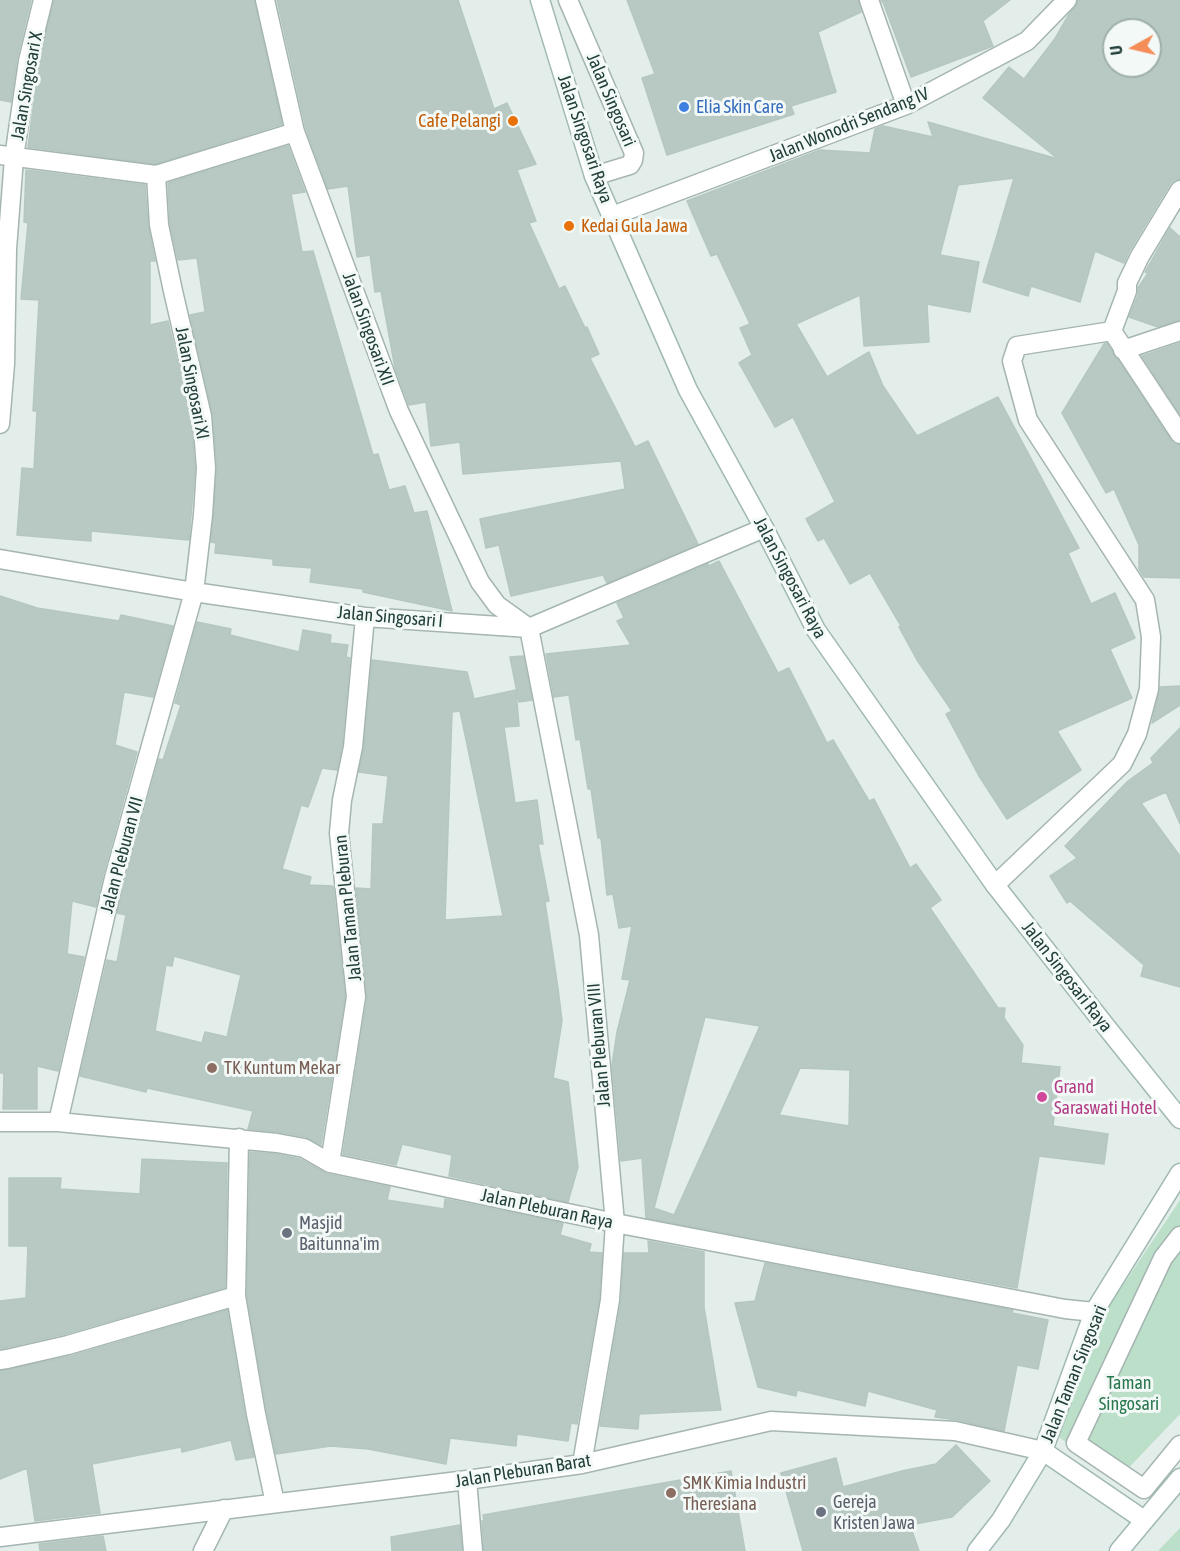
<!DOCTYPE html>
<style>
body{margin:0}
#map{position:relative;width:1180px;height:1551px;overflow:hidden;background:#e3ede9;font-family:"Asap Condensed",sans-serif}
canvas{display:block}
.north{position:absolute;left:1102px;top:18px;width:60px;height:60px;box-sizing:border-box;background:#f3f9f7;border:2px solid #9fafab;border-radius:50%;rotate:262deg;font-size:16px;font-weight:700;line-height:24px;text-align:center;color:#223f3a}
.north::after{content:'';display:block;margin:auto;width:21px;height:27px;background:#f58d59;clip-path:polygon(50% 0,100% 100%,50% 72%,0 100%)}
</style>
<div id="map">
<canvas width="1180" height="1551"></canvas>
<div class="north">U</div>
</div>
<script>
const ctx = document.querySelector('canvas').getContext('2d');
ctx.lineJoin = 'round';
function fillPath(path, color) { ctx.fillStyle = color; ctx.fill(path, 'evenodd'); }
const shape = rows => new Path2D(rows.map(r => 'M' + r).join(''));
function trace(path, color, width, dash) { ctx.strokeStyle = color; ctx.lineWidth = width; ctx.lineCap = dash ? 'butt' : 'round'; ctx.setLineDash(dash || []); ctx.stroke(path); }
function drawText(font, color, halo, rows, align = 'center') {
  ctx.font = font + ' "Asap Condensed",sans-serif'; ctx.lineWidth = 6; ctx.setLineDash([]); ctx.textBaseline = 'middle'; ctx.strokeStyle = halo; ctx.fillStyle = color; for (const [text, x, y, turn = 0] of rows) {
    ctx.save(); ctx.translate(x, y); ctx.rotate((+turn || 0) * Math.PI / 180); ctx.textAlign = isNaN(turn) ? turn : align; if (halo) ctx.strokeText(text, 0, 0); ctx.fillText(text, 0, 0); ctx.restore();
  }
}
fillPath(shape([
 [1180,1200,1180,1414,1117,1480,1059,1437,1105,1312],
 [1180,1528,1180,1551,1158,1551]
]), '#bbdfc8');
const building = shape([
 [0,0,31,0,17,58,11,102,0,100,0,0],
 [54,0,254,0,282,124,155,164,28,147,39,63,54,0],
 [277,0,458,0,494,109,507,103,536,164,517,170,536,221,529,223,559,289,565,286,585,328,587,327,599,354,590,358,635,447,648,441,698,544,607,583,603,575,511,596,499,545,486,548,480,519,625,489,621,461,463,474,460,442,431,446,426,402,409,405,395,368,381,291,375,292,370,255,357,257,348,186,328,189,306,129,277,0],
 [627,0,858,0,861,12,818,32,836,92,791,106,794,114,667,155,642,78,655,74,627,0],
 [881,0,1010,0,983,21,993,46,911,77,883,2,882,2,881,0],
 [1078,0,1180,0,1180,179,1174,180,1170,184,1130,250,1124,263,1095,251,1080,302,1031,286,1028,296,983,282,1014,178,958,185,940,255,979,262,970,312,927,304,929,342,864,346,860,295,796,324,827,377,869,352,883,386,917,436,998,397,1079,548,1068,553,1091,604,1115,593,1135,638,1110,649,1132,698,1057,731,1081,770,1007,819,979,776,946,714,952,711,917,660,899,627,901,626,870,573,850,584,824,538,818,541,806,519,835,502,793,417,775,427,739,363,752,355,740,328,750,324,717,254,711,256,687,201,820,150,870,153,875,129,883,126,933,137,928,122,1058,159,983,98,1009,67,1024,79,1054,40,1069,14,1075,7,1078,0],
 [1114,30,1150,30,1150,66,1114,66,1114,30],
 [288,146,305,192,291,194,302,252,313,251,373,455,378,454,389,490,405,486,414,513,427,511,452,611,363,592,363,589,310,582,312,568,273,565,273,559,215,553,216,543,211,542,217,469,213,415,190,315,205,312,197,258,178,260,170,223,168,183,288,146],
 [26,170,145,185,148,226,155,261,150,261,150,325,168,321,191,418,195,468,189,540,91,531,91,541,17,535,22,468,34,469,37,411,33,411,39,300,21,299,28,223,24,222,26,170],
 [1170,228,1180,237,1180,320,1158,327,1129,317,1138,295,1138,288,1148,273,1145,272,1170,228],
 [1107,343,1171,440,1174,444,1180,445,1180,578,1144,577,1139,569,1139,545,1114,489,1106,493,1062,413,1104,344,1107,343],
 [1180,343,1180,414,1142,356,1180,343],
 [719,561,778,673,789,668,827,743,833,740,869,801,874,799,910,868,916,864,941,900,930,908,998,1008,1005,1008,1004,1018,1023,1045,1021,1063,1060,1067,1053,1126,1108,1134,1104,1164,1039,1156,1017,1288,646,1218,642,1158,621,1161,612,1065,617,1032,630,980,622,979,632,926,619,928,613,894,607,895,601,838,598,838,591,789,588,789,580,739,576,740,569,695,554,697,546,654,631,645,617,621,624,618,617,603,708,564,709,566,719,561],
 [705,1017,760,1026,674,1215,654,1208,705,1017],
 [800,1068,850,1070,849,1126,779,1115,800,1068],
 [0,596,37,608,119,621,121,615,173,626,153,697,124,692,115,745,137,752,103,875,96,907,72,901,67,954,84,957,58,1071,37,1066,37,1109,3,1109,4,1073,0,1073,0,596],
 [197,622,231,629,230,635,299,652,303,630,331,635,330,643,348,645,346,657,350,658,342,745,337,770,322,768,308,807,301,805,282,869,311,877,309,885,333,886,345,997,321,1145,306,1137,279,1132,248,1129,253,1111,147,1088,146,1092,80,1076,107,960,117,962,126,915,117,913,125,881,159,759,163,760,181,705,175,703,197,622],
 [174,956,241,975,227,1037,205,1032,202,1043,155,1031,166,965,172,966,174,956],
 [523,656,532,700,519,702,510,657,523,656],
 [372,660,467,672,474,699,516,690,519,726,504,727,515,803,537,800,543,844,538,844,549,901,545,902,558,988,562,1021,553,1078,568,1082,578,1167,568,1202,449,1176,452,1155,402,1144,396,1165,343,1154,367,998,356,888,371,889,373,824,383,824,388,776,359,772,364,748,372,660],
 [460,711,503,916,445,920,452,712,460,711],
 [1180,686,1180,705,1152,723,1160,687,1180,686],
 [1180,728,1180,824,1166,792,1141,803,1180,856,1180,987,1141,976,1144,965,1070,901,1067,903,1050,876,1077,858,1065,846,1128,781,1153,763,1151,758,1180,728],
 [250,1152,275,1154,300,1159,327,1174,390,1187,387,1200,444,1209,445,1199,563,1223,560,1235,591,1244,589,1252,602,1253,599,1299,577,1424,571,1423,568,1441,517,1434,516,1446,450,1438,446,1464,368,1449,331,1446,276,1454,267,1412,247,1295,250,1152],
 [142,1159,227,1163,225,1288,65,1334,0,1349,0,1301,26,1298,28,1246,9,1246,9,1178,61,1178,60,1189,140,1194,142,1159],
 [648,1241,704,1252,704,1307,721,1410,639,1414,638,1429,600,1426,621,1302,624,1253,649,1253,648,1241],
 [765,1263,1013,1310,1012,1313,1048,1320,1038,1369,1017,1365,1004,1431,957,1420,935,1417,937,1410,868,1391,865,1406,797,1390,796,1396,758,1387,735,1303,755,1301,765,1263],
 [227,1310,245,1416,254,1457,236,1460,231,1440,182,1452,181,1447,92,1464,100,1513,35,1521,27,1468,0,1479,0,1371,71,1356,227,1310],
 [956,1445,990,1481,952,1517,910,1525,919,1551,803,1551,781,1473,836,1458,843,1487,902,1471,936,1464,956,1445],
 [731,1471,745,1551,484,1551,482,1521,484,1521,483,1515,731,1471],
 [460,1525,462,1551,392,1551,391,1537,460,1525],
 [103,1536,106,1551,40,1551,39,1544,103,1536]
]);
fillPath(building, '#b8c8c3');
trace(building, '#b5c7c1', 1.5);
const street = shape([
 [265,0,295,132,399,411,480,582,497,605,529,628,589,935,615,1223,610,1300,582,1464],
 [568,0,634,153,633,160,630,165,594,176],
 [869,0,906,105],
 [0,155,156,175,295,132],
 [1180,190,1140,256,1127,283,1127,291,1112,331,1180,434],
 [612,216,906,105,1027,41,1067,0],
 [1123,350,1180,331],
 [0,424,5,364,7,249,14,158,28,61,43,0],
 [0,559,194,592,365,617,529,628,764,528],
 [995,885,1122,764,1137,734,1149,689,1151,637,1145,600,1028,420,1012,361,1017,346,1112,331],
 [0,1122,58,1122,277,1143,304,1148,330,1163,615,1223,1065,1309,1094,1312],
 [58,1122,114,878,194,592,203,515,206,468,202,416,173,291,159,225,156,175],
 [239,1138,236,1296,256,1414,275,1503],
 [330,1163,356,997,339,833,342,800,353,747,365,617],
 [1180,1236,1163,1258,1076,1443,1144,1489,1180,1445],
 [0,1360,7,1359,68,1345,236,1296],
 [467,1480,473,1551],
 [0,1537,467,1480,582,1464,771,1421,955,1431,1043,1451],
 [203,1551,224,1509]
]);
const secondary = shape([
 [540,0,594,176,688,390,764,528,816,630,995,885,1104,1024,1180,1119],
 [1043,1451,1144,1520],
 [977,1551,1001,1520,1043,1451,1094,1312,1180,1173],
 [1119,1551,1180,1478]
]);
trace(street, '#a5b5b1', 21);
trace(secondary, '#a1b9b3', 21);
trace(street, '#fff', 18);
trace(secondary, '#fff', 18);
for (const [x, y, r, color] of [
 [684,107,6,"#3f7fe0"],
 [513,121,6,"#e8710a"],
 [569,226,6,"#e8710a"],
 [212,1068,6,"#8d6e63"],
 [1042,1097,6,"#d1479c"],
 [287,1233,6,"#6b7280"],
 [671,1493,6,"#8d6e63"],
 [821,1512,6,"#6b7280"]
]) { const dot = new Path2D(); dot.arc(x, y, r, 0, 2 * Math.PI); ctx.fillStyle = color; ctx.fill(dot); trace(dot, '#f3f9f7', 2); }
drawText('18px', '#223f3a', '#f3f9f7', [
 ["Jalan Singosari X",27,86,-80],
 ["Jalan Singosari",611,100,67],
 ["Jalan Wonodri Sendang IV",849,125,-22],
 ["Jalan Singosari Raya",585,139,71],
 ["Jalan Singosari XII",368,329,70],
 ["Jalan Singosari XI",192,383,79],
 ["Jalan Singosari Raya",790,578,62],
 ["Jalan Singosari I",390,617,5],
 ["Jalan Pleburan VII",122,855,-75],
 ["Jalan Taman Pleburan",348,908,-96],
 ["Jalan Singosari Raya",1067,977,52],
 ["Jalan Pleburan VIII",599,1045,-95],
 ["Jalan Pleburan Raya",547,1209,12],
 ["Jalan Taman Singosari",1074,1374,-68],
 ["Jalan Pleburan Barat",523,1471,-9]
]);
drawText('18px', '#366cbe', '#f3f9f7', [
 ["Elia Skin Care",696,107]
], 'left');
drawText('18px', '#c56008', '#f3f9f7', [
 ["Cafe Pelangi",501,121],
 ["Kedai Gula Jawa",581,226,"left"]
], 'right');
drawText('18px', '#785e54', '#f3f9f7', [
 ["TK Kuntum Mekar",224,1068],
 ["SMK Kimia Industri",683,1483],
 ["Theresiana",683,1504]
], 'left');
drawText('18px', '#b23c85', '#f3f9f7', [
 ["Grand",1054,1087],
 ["Saraswati Hotel",1054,1108]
], 'left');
drawText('18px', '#5b616d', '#f3f9f7', [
 ["Masjid",299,1223],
 ["Baitunna'im",299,1244],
 ["Gereja",833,1502],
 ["Kristen Jawa",833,1523]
], 'left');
drawText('18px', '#2b774f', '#f3f9f7', [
 ["Taman",1129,1383],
 ["Singosari",1129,1404]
]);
</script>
